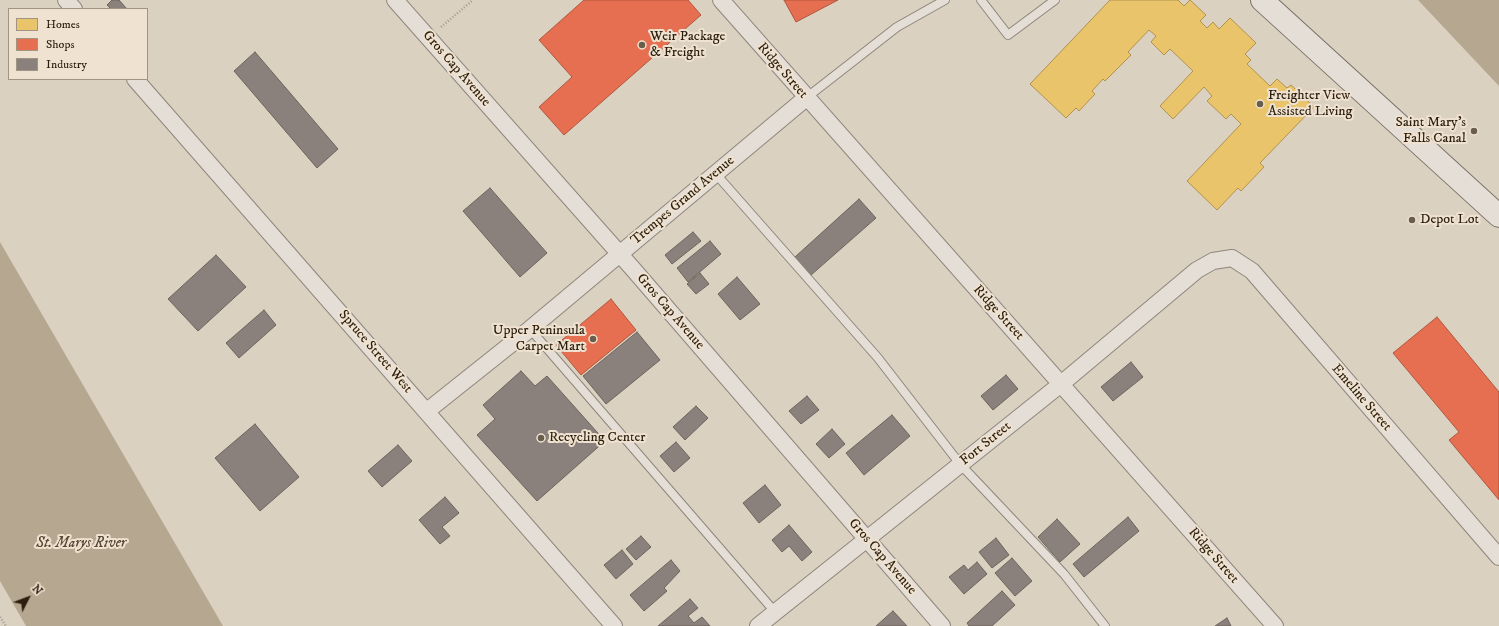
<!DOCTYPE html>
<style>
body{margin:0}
#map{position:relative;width:1499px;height:626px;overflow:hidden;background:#dbd1c1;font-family:"IM FELL DW Pica",serif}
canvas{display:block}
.legend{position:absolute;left:8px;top:8px;width:140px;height:72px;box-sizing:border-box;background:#efe2d0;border:1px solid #a19482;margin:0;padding:5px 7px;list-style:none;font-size:12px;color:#2b1e0d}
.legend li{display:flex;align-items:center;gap:8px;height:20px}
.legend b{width:20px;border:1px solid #a19482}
.north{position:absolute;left:8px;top:578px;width:40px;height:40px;-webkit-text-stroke:3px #efe2d0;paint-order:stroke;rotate:48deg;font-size:11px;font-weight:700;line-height:16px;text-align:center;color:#2b1e0d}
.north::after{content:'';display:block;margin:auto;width:14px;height:18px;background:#2b1e0d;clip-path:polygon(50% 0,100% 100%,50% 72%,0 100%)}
</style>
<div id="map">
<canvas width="1499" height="626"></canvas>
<ul class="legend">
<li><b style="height:11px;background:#e9c46a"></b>Homes</li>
<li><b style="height:11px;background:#e76f51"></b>Shops</li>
<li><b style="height:11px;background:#8a817c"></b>Industry</li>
</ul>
<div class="north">N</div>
</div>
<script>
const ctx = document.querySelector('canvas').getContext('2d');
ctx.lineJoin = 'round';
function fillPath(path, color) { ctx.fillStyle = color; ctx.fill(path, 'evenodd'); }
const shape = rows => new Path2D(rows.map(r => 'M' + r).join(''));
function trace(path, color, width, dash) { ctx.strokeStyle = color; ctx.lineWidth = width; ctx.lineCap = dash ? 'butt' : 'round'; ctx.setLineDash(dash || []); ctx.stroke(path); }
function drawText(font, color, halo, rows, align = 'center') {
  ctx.font = font + ' "IM FELL DW Pica",serif'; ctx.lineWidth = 4; ctx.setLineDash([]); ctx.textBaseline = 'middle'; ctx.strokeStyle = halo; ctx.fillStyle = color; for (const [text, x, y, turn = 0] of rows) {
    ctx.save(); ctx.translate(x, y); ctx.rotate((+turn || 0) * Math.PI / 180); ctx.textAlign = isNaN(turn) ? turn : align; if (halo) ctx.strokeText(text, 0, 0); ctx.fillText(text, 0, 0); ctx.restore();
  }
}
fillPath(shape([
 [1418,0,1499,0,1499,86],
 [0,242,223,626,26,626,0,581]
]), '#b6a791');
const homes = shape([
 [1110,0,1178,0,1184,6,1190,0,1206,15,1200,21,1207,28,1213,22,1219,29,1230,18,1256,43,1245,54,1251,60,1247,64,1270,86,1277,79,1287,88,1291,85,1314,107,1260,163,1264,167,1241,191,1238,188,1217,210,1187,181,1241,124,1231,114,1226,119,1207,101,1212,96,1204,87,1173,119,1160,106,1193,71,1170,49,1164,55,1151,42,1156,36,1149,30,1128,52,1131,55,1105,81,1103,79,1092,91,1095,94,1079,111,1076,108,1066,118,1030,84,1110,0]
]);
fillPath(homes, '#e9c46a');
trace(homes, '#b0924e', 1);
const shops = shape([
 [584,0,688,0,701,15,564,135,539,107,572,77,539,40,584,0],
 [784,0,838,0,796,22,784,0],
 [611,299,636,330,581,375,556,345,611,299],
 [1437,317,1499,392,1499,500,1449,440,1459,432,1393,353,1437,317]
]);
fillPath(shops, '#e76f51');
trace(shops, '#af573d', 1);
const industry = shape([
 [112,0,119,0,127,9,111,9,107,5,112,0],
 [255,52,338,149,317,168,234,71,255,52],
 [490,188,547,253,520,277,463,211,490,188],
 [859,199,876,218,811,275,795,257,859,199],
 [693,232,701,241,672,264,665,255,693,232],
 [710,241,721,254,688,282,677,268,710,241],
 [216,255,246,287,198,331,168,299,216,255],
 [700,273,709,284,696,294,687,284,700,273],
 [737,277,760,304,740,320,718,294,737,277],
 [264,310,276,325,239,358,226,343,264,310],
 [637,332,660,360,606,404,583,376,637,332],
 [1131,362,1143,377,1113,401,1101,387,1131,362],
 [521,371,535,386,547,376,605,441,537,501,477,435,495,419,483,405,521,371],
 [1006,375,1018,389,993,410,981,396,1006,375],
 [807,396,819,410,801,424,789,411,807,396],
 [696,406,708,418,685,440,673,427,696,406],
 [892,415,910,436,864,475,846,453,892,415],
 [255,424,299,477,260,511,215,458,255,424],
 [832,429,845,444,829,458,816,444,832,429],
 [676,442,690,458,674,472,660,456,676,442],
 [398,445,412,461,382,487,368,471,398,445],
 [765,485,781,505,759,523,743,503,765,485],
 [445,497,459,513,442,527,450,536,440,544,419,520,445,497],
 [1128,517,1139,531,1084,577,1073,564,1128,517],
 [1057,519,1080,544,1060,562,1038,537,1057,519],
 [789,525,812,552,802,561,789,546,782,552,772,540,789,525],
 [641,536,651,547,636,560,626,549,641,536],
 [996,538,1009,555,992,568,979,552,996,538],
 [622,550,633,564,616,579,604,565,622,550],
 [1012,558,1032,581,1015,596,995,573,1012,558],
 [671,560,680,571,664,588,667,591,644,611,630,595,671,560],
 [977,562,987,574,964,594,949,577,964,565,968,570,977,562],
 [1002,591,1015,605,992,626,969,626,967,623,1002,591],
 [690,599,698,608,688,616,694,623,702,617,710,626,658,626,690,599],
 [893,611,907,626,876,626,893,611],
 [1227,618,1231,626,1215,626,1227,618]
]);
fillPath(industry, '#8a817c');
trace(industry, '#6e635b', 1);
const lane = shape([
 [981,0,1008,35,1055,0],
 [806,98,897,27,945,0],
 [715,173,878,358,960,464,1064,574,1105,626],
 [530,329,775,612]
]);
const street = shape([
 [66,0,74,9],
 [395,0,633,269,942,626],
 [721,0,1275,626],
 [135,79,614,626],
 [427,411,530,329,806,98],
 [758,626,1061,384,1197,270,1213,261,1232,258,1252,271,1499,557]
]);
const secondary = shape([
 [1262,0,1499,216]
]);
trace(lane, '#8e867b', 10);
trace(street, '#8e867b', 18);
trace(secondary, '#756e64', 24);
trace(shape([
 [441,27,473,0],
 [0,617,6,626]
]), '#a19b94', 2.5, [1, 2]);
trace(lane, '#e4ded6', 8);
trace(street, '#e4ded6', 16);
trace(secondary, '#e4ded6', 22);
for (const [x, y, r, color] of [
 [642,45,4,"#695d4c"],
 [1260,104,4,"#695d4c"],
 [1474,131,4,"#695d4c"],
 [1412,220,4,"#695d4c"],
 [593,339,4,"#695d4c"],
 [541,438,4,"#695d4c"]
]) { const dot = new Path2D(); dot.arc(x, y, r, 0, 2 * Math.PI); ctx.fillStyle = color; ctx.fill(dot); trace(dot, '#efe2d0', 1.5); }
drawText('14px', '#2b1e0d', '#efe2d0', [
 ["Weir Package",650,37],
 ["& Freight",650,53],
 ["Freighter View",1268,96],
 ["Assisted Living",1268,112],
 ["Saint Mary's",1466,123,"right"],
 ["Falls Canal",1466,139,"right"],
 ["Depot Lot",1420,220],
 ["Upper Peninsula",585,331,"right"],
 ["Carpet Mart",585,347,"right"],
 ["Recycling Center",549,438]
], 'left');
drawText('14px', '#2b1e0d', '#efe2d0', [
 ["Gros Cap Avenue",456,69,49],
 ["Ridge Street",782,71,49],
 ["Trempes Grand Avenue",683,201,-40],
 ["Gros Cap Avenue",670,312,49],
 ["Ridge Street",998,313,48],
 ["Spruce Street West",375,352,49],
 ["Emeline Street",1361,398,49],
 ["Fort Street",986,444,-39],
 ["Ridge Street",1213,556,49],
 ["Gros Cap Avenue",882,557,49]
]);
drawText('italic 15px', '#564834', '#efe2d0', [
 ["St. Marys River",81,544]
]);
</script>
